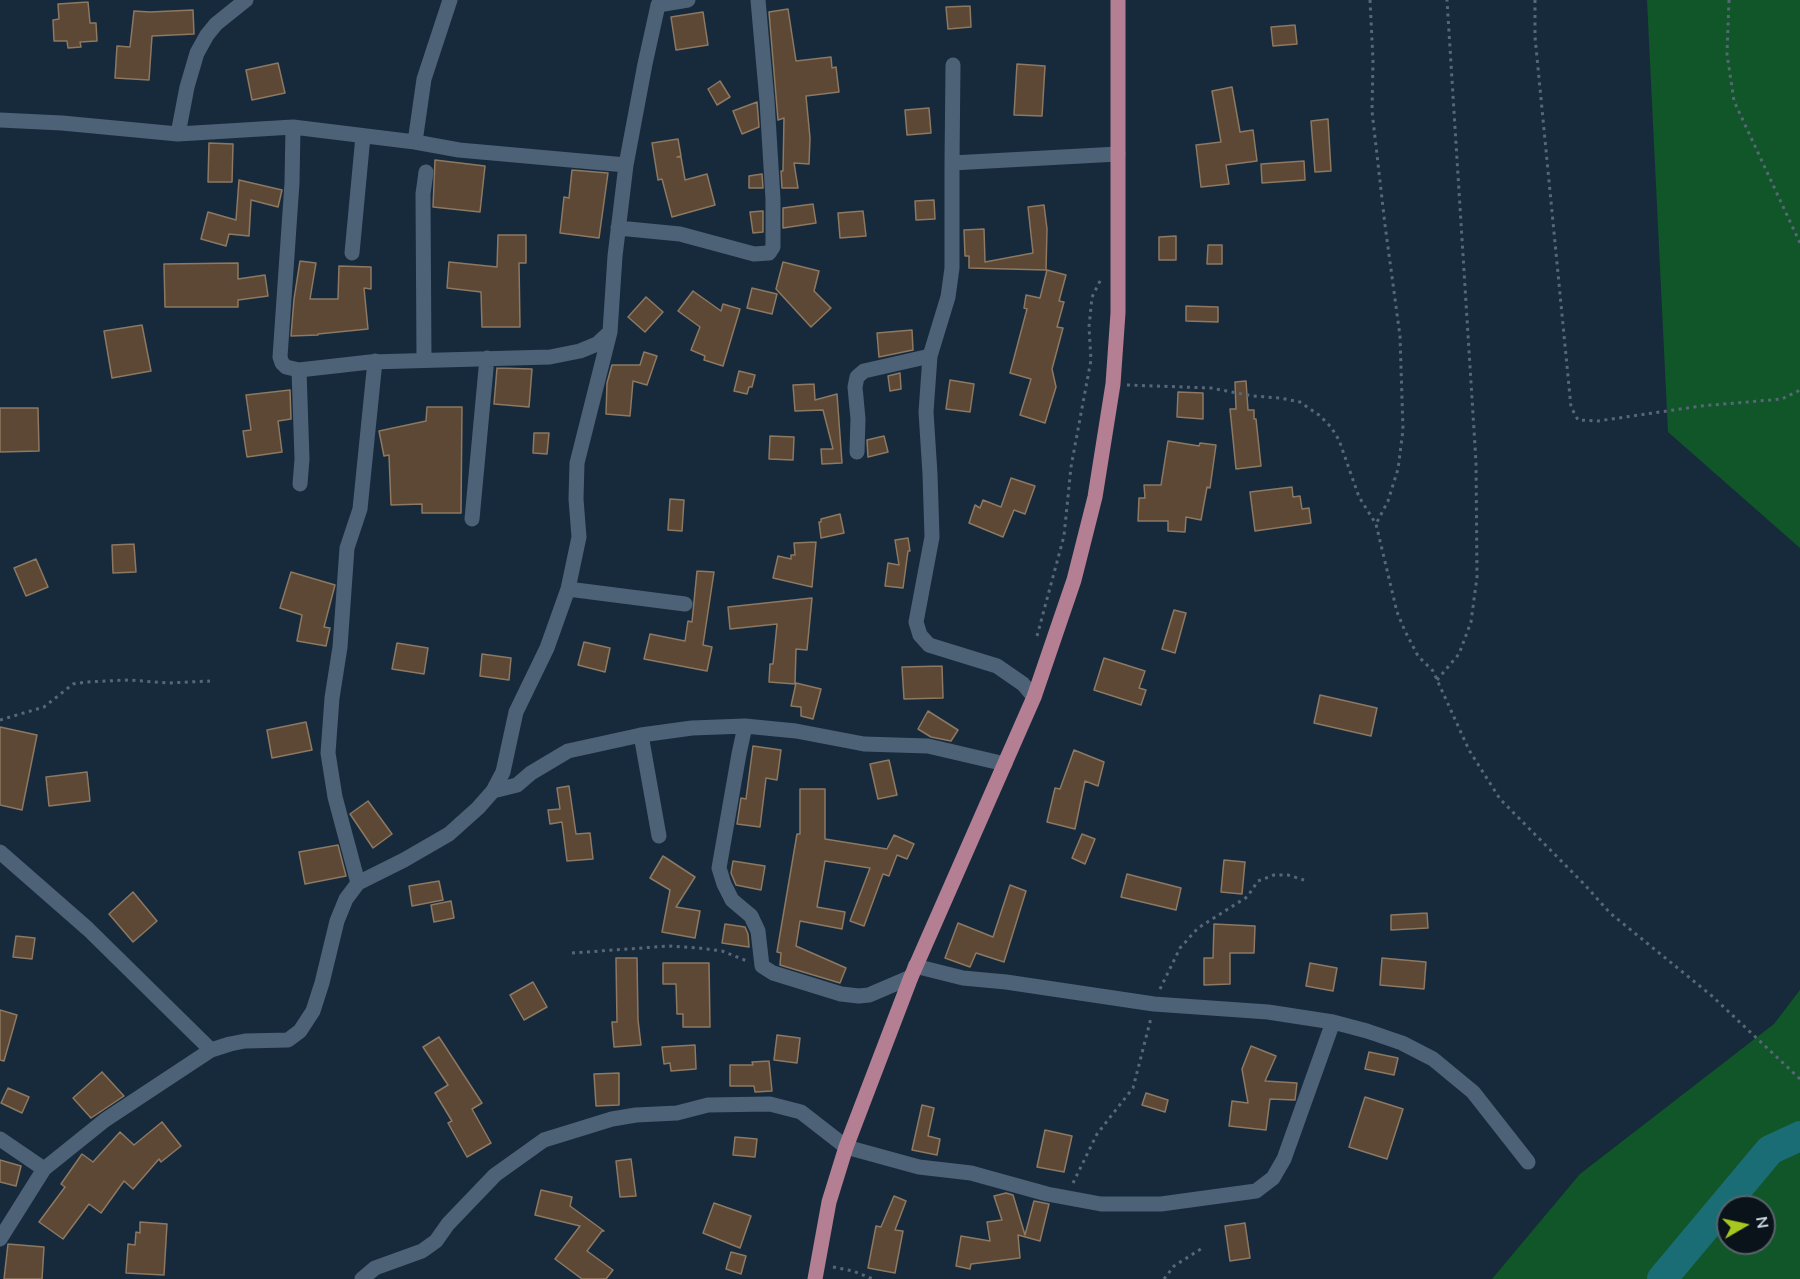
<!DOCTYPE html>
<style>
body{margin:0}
#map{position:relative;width:1800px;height:1279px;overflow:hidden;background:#172a3c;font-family:"Nunito Sans",sans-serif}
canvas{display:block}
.north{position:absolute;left:1716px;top:1195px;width:60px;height:60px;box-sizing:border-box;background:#0a121a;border:2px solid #59636c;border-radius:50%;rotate:81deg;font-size:16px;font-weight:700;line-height:24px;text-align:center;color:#d0dce8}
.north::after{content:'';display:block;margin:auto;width:21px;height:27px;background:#a7c81f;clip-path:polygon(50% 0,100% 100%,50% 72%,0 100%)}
</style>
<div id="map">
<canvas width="1800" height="1279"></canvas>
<div class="north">N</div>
</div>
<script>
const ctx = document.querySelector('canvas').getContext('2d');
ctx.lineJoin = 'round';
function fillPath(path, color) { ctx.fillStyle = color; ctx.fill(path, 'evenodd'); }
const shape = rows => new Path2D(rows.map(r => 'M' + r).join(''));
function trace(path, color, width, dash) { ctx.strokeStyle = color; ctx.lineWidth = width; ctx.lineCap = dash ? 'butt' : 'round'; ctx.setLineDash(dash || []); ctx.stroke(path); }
fillPath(shape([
 [1647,0,1800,0,1800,548,1668,432],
 [1800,990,1800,1279,1492,1279,1580,1174,1774,1024],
 [1728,1207,1764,1207,1764,1243,1728,1243]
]), '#115628');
trace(shape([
 [1662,1279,1770,1150,1800,1136]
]), '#1a6d74', 30);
const building = shape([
 [88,2,90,23,96,23,97,41,80,42,81,47,68,48,67,41,54,41,53,20,59,19,58,4,88,2],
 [970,6,971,27,948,29,946,7,970,6],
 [788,9,796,61,831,57,832,68,836,67,839,92,806,96,810,138,809,164,794,163,798,188,782,188,781,171,783,171,784,118,778,120,769,12,788,9],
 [193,10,194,34,152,36,149,80,115,78,117,46,130,47,134,11,150,12,193,10],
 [703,12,708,45,676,50,671,17,703,12],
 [1295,25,1297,44,1273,46,1271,27,1295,25],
 [278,63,285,93,252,100,246,70,278,63],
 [1017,64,1045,66,1042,116,1014,115,1017,64],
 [720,81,730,97,717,105,708,89,720,81],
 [1232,87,1240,132,1253,130,1257,161,1226,165,1229,184,1201,187,1196,145,1221,142,1212,91,1232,87],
 [757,102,759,127,742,134,733,111,757,102],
 [929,108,931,133,907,135,905,110,929,108],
 [1328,119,1331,171,1315,172,1311,121,1328,119],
 [678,139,681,156,677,157,681,157,685,180,707,174,715,205,672,217,662,179,658,180,652,143,678,139],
 [209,143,233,144,232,182,208,182,209,143],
 [435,160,485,166,480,212,433,207,435,160],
 [1304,161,1305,180,1262,183,1261,164,1304,161],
 [572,170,608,173,599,238,560,233,564,197,569,198,572,170],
 [762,174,763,188,749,188,749,176,762,174],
 [239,180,282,190,278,207,251,200,249,236,229,234,226,246,201,239,208,212,236,220,239,180],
 [934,200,935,219,916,220,915,201,934,200],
 [813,204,816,223,783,228,783,208,813,204],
 [1044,205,1047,229,1046,270,969,268,969,256,965,256,964,230,984,229,985,262,1033,253,1028,207,1044,205],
 [763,211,763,232,753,233,750,212,763,211],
 [863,211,866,236,840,238,838,213,863,211],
 [498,235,526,235,526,263,519,263,520,327,482,327,481,292,447,288,449,262,497,267,498,235],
 [1176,236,1176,260,1159,260,1159,237,1176,236],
 [1208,245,1222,245,1222,264,1207,264,1208,245],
 [300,261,316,263,310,299,338,299,339,266,371,267,371,289,364,288,368,329,318,334,318,335,291,336,294,299,300,261],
 [783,262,819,271,814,291,831,308,811,327,776,289,783,262],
 [238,263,238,279,265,275,268,296,238,300,238,307,165,307,164,264,238,263],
 [1047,270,1066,275,1059,301,1064,302,1057,327,1063,328,1052,369,1056,387,1045,423,1020,415,1031,379,1010,373,1027,309,1024,308,1026,295,1040,298,1047,270],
 [752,288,777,294,772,314,747,308,752,288],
 [693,291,721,311,723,304,740,309,723,366,704,360,705,356,691,350,700,327,678,311,693,291],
 [646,297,663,312,645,332,628,317,646,297],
 [1186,306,1218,307,1218,322,1186,321,1186,306],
 [142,325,151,371,112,378,104,331,142,325],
 [912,330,913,350,879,357,877,333,912,330],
 [644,352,657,356,647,385,633,381,630,416,606,414,607,383,612,365,640,365,644,352],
 [497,368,532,369,529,407,494,404,497,368],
 [739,371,755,375,752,387,749,387,747,394,734,391,739,371],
 [900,373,901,389,890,391,888,376,900,373],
 [950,380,974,384,970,412,946,409,950,380],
 [1246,381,1248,410,1254,410,1254,419,1256,419,1261,466,1236,469,1230,409,1236,409,1235,382,1246,381],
 [814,384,815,400,837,394,842,463,822,464,821,449,833,449,823,410,795,411,793,385,814,384],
 [290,390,291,419,278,421,282,452,247,457,243,431,251,430,246,395,290,390],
 [1178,392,1203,393,1203,419,1177,417,1178,392],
 [427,407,462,407,461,513,422,513,422,504,391,505,389,455,384,456,379,431,426,421,427,407],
 [0,408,38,408,39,451,0,452,0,408],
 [534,433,549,433,547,454,533,453,534,433],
 [770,436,794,437,793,460,769,459,770,436],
 [884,436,888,452,868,457,867,440,884,436],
 [1168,441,1199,446,1200,443,1216,445,1210,488,1207,487,1201,520,1186,517,1185,532,1168,531,1168,521,1138,521,1139,498,1145,498,1144,485,1161,485,1168,441],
 [1011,478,1035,486,1025,514,1014,510,1003,537,969,523,975,505,980,508,983,500,1001,507,1011,478],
 [1292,487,1293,497,1300,496,1302,509,1309,508,1311,523,1255,531,1250,492,1292,487],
 [670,499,684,500,682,531,668,530,670,499],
 [840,514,844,533,821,538,819,522,821,522,821,519,840,514],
 [908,538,910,551,908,551,903,588,885,586,888,563,899,565,895,540,908,538],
 [816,542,812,587,773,578,778,556,791,559,791,555,795,555,794,543,816,542],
 [134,544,136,572,113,573,112,545,134,544],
 [36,559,48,587,26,596,14,568,36,559],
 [697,571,714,572,703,645,712,647,707,671,644,659,650,634,685,641,688,621,692,622,697,571],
 [291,572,335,585,324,627,330,628,326,646,297,641,302,615,280,608,291,572],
 [812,598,807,650,796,649,795,684,769,682,770,664,773,664,777,624,730,629,728,607,812,598],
 [1174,610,1186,613,1175,653,1162,649,1174,610],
 [584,642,610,648,605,672,578,665,584,642],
 [397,643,428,648,424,674,392,669,397,643],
 [482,654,511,658,509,680,480,676,482,654],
 [1104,658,1145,671,1139,688,1146,690,1141,705,1094,690,1104,658],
 [942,666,943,698,904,699,902,667,942,666],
 [796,683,821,689,813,719,801,716,801,707,791,706,796,683],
 [1320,695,1377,708,1371,736,1314,723,1320,695],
 [928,711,958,730,951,741,931,737,918,729,928,711],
 [306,722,312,750,272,758,267,730,306,722],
 [0,727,37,735,22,810,0,805,0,727],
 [753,746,781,750,777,780,766,778,760,827,737,824,741,798,746,799,753,746],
 [1074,750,1104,762,1098,786,1085,781,1075,829,1047,822,1055,788,1060,789,1074,750],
 [889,760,897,795,878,799,870,764,889,760],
 [87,772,90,801,49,806,46,777,87,772],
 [569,786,576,834,590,833,593,859,567,861,562,822,550,824,548,810,560,809,557,788,569,786],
 [800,789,825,789,825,839,887,849,894,835,914,844,907,859,897,855,889,876,883,874,864,926,850,921,870,868,825,861,817,907,845,912,842,929,800,921,796,946,846,968,840,983,780,965,781,953,777,952,797,834,800,834,800,789],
 [368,801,392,834,373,848,350,814,368,801],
 [1082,834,1095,839,1085,864,1072,858,1082,834],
 [338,845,346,876,305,884,299,852,338,845],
 [663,856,695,877,676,907,700,911,695,938,662,932,670,890,650,878,663,856],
 [1224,860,1245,862,1242,894,1221,892,1224,860],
 [733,861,765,866,761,890,736,885,731,873,733,861],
 [1127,874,1181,888,1176,910,1121,897,1127,874],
 [439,881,443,900,412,906,409,886,439,881],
 [1010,885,1026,891,1004,962,976,953,970,967,945,958,958,923,993,937,1010,885],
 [133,892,157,921,133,942,109,914,133,892],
 [451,901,454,918,434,922,431,905,451,901],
 [1427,913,1428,928,1391,930,1391,915,1427,913],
 [725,924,745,927,748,934,749,947,722,943,725,924],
 [1214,924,1255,926,1254,953,1230,953,1230,984,1204,985,1204,958,1213,958,1214,924],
 [16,936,35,938,32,959,13,957,16,936],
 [616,958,637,958,638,1020,641,1045,614,1047,612,1022,617,1022,616,958],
 [1382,958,1426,962,1424,989,1380,985,1382,958],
 [663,963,709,963,710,1027,683,1027,683,1014,677,1014,676,984,663,984,663,963],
 [1310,963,1337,968,1333,991,1306,986,1310,963],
 [533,982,547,1007,524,1020,510,995,533,982],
 [0,1010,17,1015,4,1061,0,1060,0,1010],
 [777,1035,800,1038,797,1063,774,1060,777,1035],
 [439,1037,482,1103,472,1109,491,1143,467,1157,448,1123,452,1121,435,1093,448,1085,423,1047,439,1037],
 [695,1045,696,1069,671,1071,670,1063,664,1064,662,1047,695,1045],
 [1251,1046,1276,1056,1265,1081,1297,1083,1295,1100,1270,1099,1266,1130,1229,1126,1232,1101,1248,1103,1242,1069,1251,1046],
 [1369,1052,1398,1058,1394,1075,1365,1069,1369,1052],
 [769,1061,772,1091,755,1092,754,1086,730,1086,730,1065,753,1065,752,1062,769,1061],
 [102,1072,124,1096,91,1118,73,1098,102,1072],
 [619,1073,619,1105,596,1106,594,1074,619,1073],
 [8,1088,29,1097,22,1113,1,1103,8,1088],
 [1146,1093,1168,1100,1165,1112,1142,1105,1146,1093],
 [1365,1097,1403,1109,1387,1159,1349,1147,1365,1097],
 [922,1105,934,1108,928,1136,940,1139,937,1155,912,1150,922,1105],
 [162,1122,181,1146,161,1162,159,1159,133,1189,124,1181,101,1213,89,1204,63,1239,39,1222,65,1187,61,1184,82,1154,93,1162,120,1132,134,1145,162,1122],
 [1045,1130,1072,1136,1064,1172,1037,1167,1045,1130],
 [735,1137,757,1139,755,1157,733,1155,735,1137],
 [631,1159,636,1196,620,1197,616,1161,631,1159],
 [0,1160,21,1166,16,1186,0,1182,0,1160],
 [541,1190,572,1197,570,1206,604,1231,602,1231,587,1251,613,1270,606,1279,582,1279,555,1259,580,1226,535,1215,541,1190],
 [1006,1193,1013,1195,1025,1235,1034,1201,1049,1204,1040,1241,1018,1235,1020,1258,971,1264,970,1269,956,1266,961,1236,990,1241,987,1222,1002,1220,994,1196,1006,1193],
 [894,1196,906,1201,895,1230,903,1231,895,1273,868,1268,876,1226,881,1227,894,1196],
 [714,1203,751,1216,740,1248,703,1233,714,1203],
 [140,1222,167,1224,164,1275,126,1273,128,1244,135,1245,136,1232,140,1233,140,1222],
 [1245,1223,1250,1258,1230,1261,1225,1226,1245,1223],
 [8,1244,44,1247,42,1279,4,1279,8,1244],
 [731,1252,746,1256,741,1274,726,1269,731,1252]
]);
fillPath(building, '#5c4834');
trace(building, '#8d7862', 1.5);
trace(shape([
 [1370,0,1373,60,1372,111,1385,225,1400,336,1403,430,1398,469,1388,501,1376,524],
 [1535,0,1535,37,1571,407,1578,420,1598,421,1701,406,1782,399,1800,390],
 [1729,0,1727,54,1734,101,1800,243],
 [1127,385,1211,388,1253,396,1280,398,1300,402,1319,415,1331,427,1339,440,1359,497,1376,524,1397,612,1405,631,1418,656,1433,671,1469,750,1500,799,1585,885,1610,913,1712,996,1800,1079],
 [1037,636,1064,536,1071,467,1091,360,1089,327,1092,297,1101,279],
 [1437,680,1459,654,1471,622,1477,577,1476,462,1447,0],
 [0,720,44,707,73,684,86,682,128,680,169,683,210,681],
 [572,953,669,946,699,948,722,951,747,961],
 [1160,989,1180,948,1198,928,1247,897,1258,881,1274,875,1288,875,1304,880],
 [1073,1183,1097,1134,1133,1088,1151,1018],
 [833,1267,853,1271,873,1279],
 [1164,1279,1174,1266,1204,1247]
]), '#576777', 3, [3, 4.5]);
trace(shape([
 [658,5,688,0],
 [0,120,62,123,178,134,293,127,415,142,459,150,626,165],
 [293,127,292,183,280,357,282,363,286,367,299,370],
 [178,134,187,87,197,53,207,35,216,24,246,0],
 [415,142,424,79,450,0],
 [952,163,953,65],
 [618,228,680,234,754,254,769,253,773,247,773,199,767,101,758,0],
 [352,253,363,136],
 [424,360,423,194,426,172],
 [857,452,858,419,855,387,857,377,864,371,930,356],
 [300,484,302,459,299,370,370,362,550,357,580,351,597,344,610,332],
 [472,519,487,358],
 [568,589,685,604],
 [1034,697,1023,684,997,666,929,645,920,635,916,622,932,537,930,474,926,412,930,356,948,297,952,268,952,163,1118,154],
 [745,726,739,754,719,868,724,884,732,900,751,916,758,931,762,966,773,973,799,981,841,994,859,996,869,995,911,977],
 [641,735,659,836],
 [493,791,517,785,531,773,568,751,641,735,692,728,745,726,796,731,864,744,928,746,1005,764],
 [0,852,88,929,211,1050],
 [358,883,335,797,328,753,332,698,340,647,347,548,360,509,375,361],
 [915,966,963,978,1006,982,1154,1004,1268,1012,1333,1022,1367,1031,1402,1043,1433,1059,1473,1092,1528,1162],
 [0,1139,44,1169],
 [0,1239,44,1169,105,1120,211,1050,230,1044,245,1041,288,1040,300,1031,313,1011,322,983,337,921,346,899,358,883,404,860,449,834,478,808,493,791,503,772,516,712,547,648,568,589,579,537,576,499,577,463,610,332,615,256,626,165,645,64,658,5,661,0],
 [362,1279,375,1268,422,1251,436,1241,448,1224,495,1175,544,1140,612,1119,636,1115,677,1113,708,1105,770,1104,801,1112,846,1147,919,1167,971,1173,1047,1194,1101,1204,1161,1204,1256,1191,1273,1178,1284,1159,1333,1022]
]), '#4d6276', 15);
trace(shape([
 [815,1279,829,1202,846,1147,911,977,1034,697,1074,580,1095,497,1113,384,1118,313,1118,0]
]), '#b57f93', 15);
</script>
